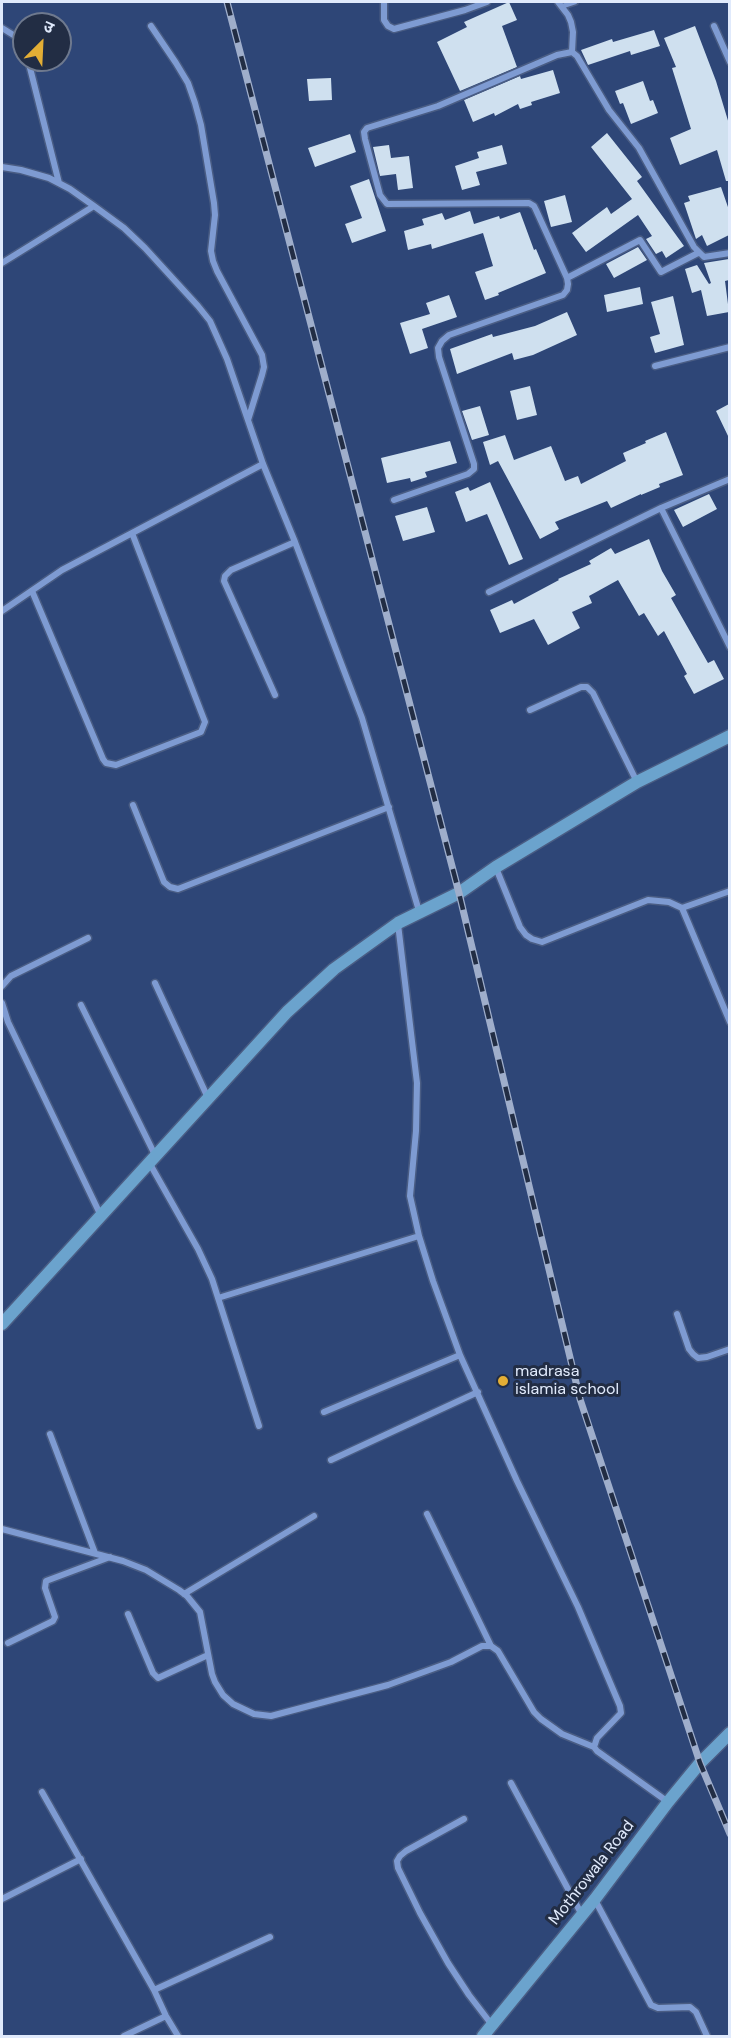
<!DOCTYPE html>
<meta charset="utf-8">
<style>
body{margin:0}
#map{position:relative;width:731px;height:2038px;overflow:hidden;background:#2e4677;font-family:"DM Sans","Noto Sans Devanagari",sans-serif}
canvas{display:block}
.frame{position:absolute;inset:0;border:3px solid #e0eafc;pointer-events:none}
.north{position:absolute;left:12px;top:12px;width:60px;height:60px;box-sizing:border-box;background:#222d44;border:2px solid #6e798e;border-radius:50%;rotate:24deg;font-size:16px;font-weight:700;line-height:24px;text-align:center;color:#e0eafc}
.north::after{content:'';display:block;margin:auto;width:21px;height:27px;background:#e3ae35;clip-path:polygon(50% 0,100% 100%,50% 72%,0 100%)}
</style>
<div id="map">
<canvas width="731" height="2038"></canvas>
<div class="frame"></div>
<div class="north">उ</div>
</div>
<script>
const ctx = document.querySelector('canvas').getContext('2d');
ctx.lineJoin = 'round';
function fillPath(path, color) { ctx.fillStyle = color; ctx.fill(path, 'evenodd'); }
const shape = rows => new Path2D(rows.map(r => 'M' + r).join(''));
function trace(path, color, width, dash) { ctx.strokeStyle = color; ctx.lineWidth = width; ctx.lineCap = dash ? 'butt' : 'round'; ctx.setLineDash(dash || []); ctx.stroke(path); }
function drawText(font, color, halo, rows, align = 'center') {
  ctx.font = font + ' "DM Sans",sans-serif'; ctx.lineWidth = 6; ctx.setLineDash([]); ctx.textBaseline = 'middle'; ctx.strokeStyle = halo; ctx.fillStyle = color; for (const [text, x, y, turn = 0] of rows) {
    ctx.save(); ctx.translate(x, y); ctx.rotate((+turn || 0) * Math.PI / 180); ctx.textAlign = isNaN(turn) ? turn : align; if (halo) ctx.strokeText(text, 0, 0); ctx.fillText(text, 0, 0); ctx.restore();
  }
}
fillPath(shape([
 [509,2,517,20,502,26,517,67,460,91,437,42,467,27,464,22],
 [695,26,716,81,729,124,729,181,726,181,717,150,680,165,670,138,691,129,672,68,676,67,664,38],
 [654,30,660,46,631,55,630,51,588,65,581,50,612,39,613,42],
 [553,70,560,93,531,102,532,105,520,109,518,104,495,116,494,113,473,122,464,100,520,76,521,79],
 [331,78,332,100,309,101,307,79],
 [643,81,650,101,653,100,658,113,631,124,623,103,620,104,615,91],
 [607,133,642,177,637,181,684,246,666,258,662,251,656,254,646,239,652,236,638,215,586,252,572,233,607,207,611,214,632,199,591,147],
 [350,134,356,152,315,167,308,148],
 [389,145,391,158,409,156,413,188,398,190,396,174,380,176,373,147],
 [502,145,507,164,476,172,480,185,462,190,455,166,479,158,477,152],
 [369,179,386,231,352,243,345,224,362,218,350,186],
 [721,187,729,210,729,235,707,246,702,235,696,239,684,203,690,201,688,196],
 [565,195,572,222,551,227,544,201],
 [470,211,474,224,499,216,500,219,520,212,534,250,536,249,546,273,498,293,499,295,485,300,475,272,493,266,483,233,432,249,431,244,408,250,404,231,424,225,422,219,442,213,445,220],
 [638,247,647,260,614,278,606,264],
 [729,259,729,280,725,281,729,312,707,316,701,290,692,293,685,269,697,265,709,284,711,283,704,263],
 [640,287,643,304,607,312,604,295],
 [449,295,457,317,422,329,428,348,410,354,400,323,430,314,426,303],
 [673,296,684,345,655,353,650,337,660,334,651,302],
 [567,312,577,335,533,355,514,360,512,353,457,374,450,349,492,334,493,337,535,326],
 [530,386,537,415,517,420,510,391],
 [729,404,729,438,716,411],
 [480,406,489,435,472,440,462,411],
 [666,432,683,475,659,484,660,487,641,495,641,494,611,508,607,501,555,522,559,529,540,539,498,461,490,465,483,442,505,435,514,460,551,446,565,481,578,476,581,484,626,461,623,453,646,443,645,441],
 [450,441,457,463,425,472,427,477,411,482,410,478,387,483,381,458],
 [490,482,523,559,509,565,487,514,466,522,455,492,468,487,470,491],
 [709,494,717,509,683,527,674,510],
 [427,507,435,532,403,541,395,516],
 [649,539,662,571,676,595,671,598,708,663,714,660,724,679,694,694,684,676,687,674,664,631,658,636,644,613,639,616,618,580,589,596,592,603,572,612,580,628,548,645,534,619,500,633,490,610,512,600,514,604,559,580,558,579,591,564,589,561,611,548,615,554]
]), '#cfe0ef');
const lane = shape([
 [563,6,575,2]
]);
const street = shape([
 [384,2,384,20,388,26,394,29,465,10,487,2],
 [558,2,568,15,571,22,573,32,572,52],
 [151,26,176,63,188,83,195,103,201,125,214,203,215,215,211,251,213,261,217,271,262,355,264,367,262,375,248,420],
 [714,26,730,62],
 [2,28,15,36,24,49],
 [28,60,59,183],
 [2,167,21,170,49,178,70,189,94,206,124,228,145,248,198,306,210,321,227,359,263,464,295,542,362,718,419,911],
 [2,263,94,206],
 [567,278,640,240,661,272,698,253],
 [655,366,730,347],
 [730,479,661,508,730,647],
 [394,500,468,474,474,469,474,464,439,357,438,348,442,341,449,335,563,295,567,290,568,284,567,278,536,210,534,206,529,203,387,204,380,195,365,139,364,132,367,128,438,106,557,55,572,52,577,56,609,110,639,148,694,247,704,257,730,253],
 [32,591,103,759,106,763,116,765,201,732,205,722,132,533],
 [489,592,661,508],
 [2,611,62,570,263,464],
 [275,695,224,581,225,576,231,570,295,542],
 [530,710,581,687,587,687,593,693,637,782],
 [133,805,164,882,170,887,178,889,389,807],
 [496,868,520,927,526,935,532,939,542,942,648,900,669,902,682,908,730,1022],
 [682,908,730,891],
 [398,924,417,1083,416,1131,410,1196,419,1236,433,1281,460,1355,517,1481,578,1607,620,1706,621,1713,597,1738,594,1747,597,1751,668,1802],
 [155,983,208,1098],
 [2,986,11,976,88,938],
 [2,1003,8,1022,101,1216],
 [81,1005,155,1155],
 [150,1164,198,1249,212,1279,259,1426],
 [218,1298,419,1236],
 [677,1314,689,1349,693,1354,698,1358,707,1357,730,1349],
 [324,1412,460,1355],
 [50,1434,95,1553],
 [331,1460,478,1392],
 [427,1514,491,1646],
 [2,1529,123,1561,146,1570,179,1590,187,1596,200,1612,212,1674,215,1682,223,1695,233,1704,254,1714,271,1716,388,1685,451,1662,482,1646,491,1646,498,1651,534,1712,541,1719,562,1734,594,1747],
 [184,1594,314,1516],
 [128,1614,153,1673,158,1678,208,1655],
 [8,1643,53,1621,55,1617,45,1588,46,1581,110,1557],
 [511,1783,582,1915],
 [42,1792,154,1990,166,2016,178,2036],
 [464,1819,406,1851,400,1856,397,1861,398,1868,420,1913,448,1963,469,1995,492,2025],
 [2,1899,81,1859],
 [595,1900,651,2005,658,2008,690,2007,696,2012,707,2036],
 [154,1990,270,1937],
 [124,2036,166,2016]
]);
const secondary = shape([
 [2,1324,287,1012,334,969,398,923,459,893,496,867,637,782,730,736],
 [483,2036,595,1899,668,1802,700,1763,730,1733]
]);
trace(lane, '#4a5d84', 8);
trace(street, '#4a5d84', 9);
trace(secondary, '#4a5d84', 15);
trace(lane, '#7e9bd2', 4.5);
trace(street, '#7e9bd2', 6);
trace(secondary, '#6ba3cd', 12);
const rail = shape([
 [227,2,459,893,580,1399,700,1763,730,1834]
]);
trace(rail, '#9faecb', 7);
trace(rail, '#222d44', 4.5, [14]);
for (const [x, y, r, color] of [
 [503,1381,6,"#e3ae35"]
]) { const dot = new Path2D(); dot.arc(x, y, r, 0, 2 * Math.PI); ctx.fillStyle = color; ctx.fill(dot); trace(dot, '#222d44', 2); }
drawText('16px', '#e0eafc', '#222d44', [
 ["madrasa",515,1372],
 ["islamia school",515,1390]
], 'left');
drawText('16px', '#e0eafc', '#222d44', [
 ["Mothrowala Road",592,1873,-52]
]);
</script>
